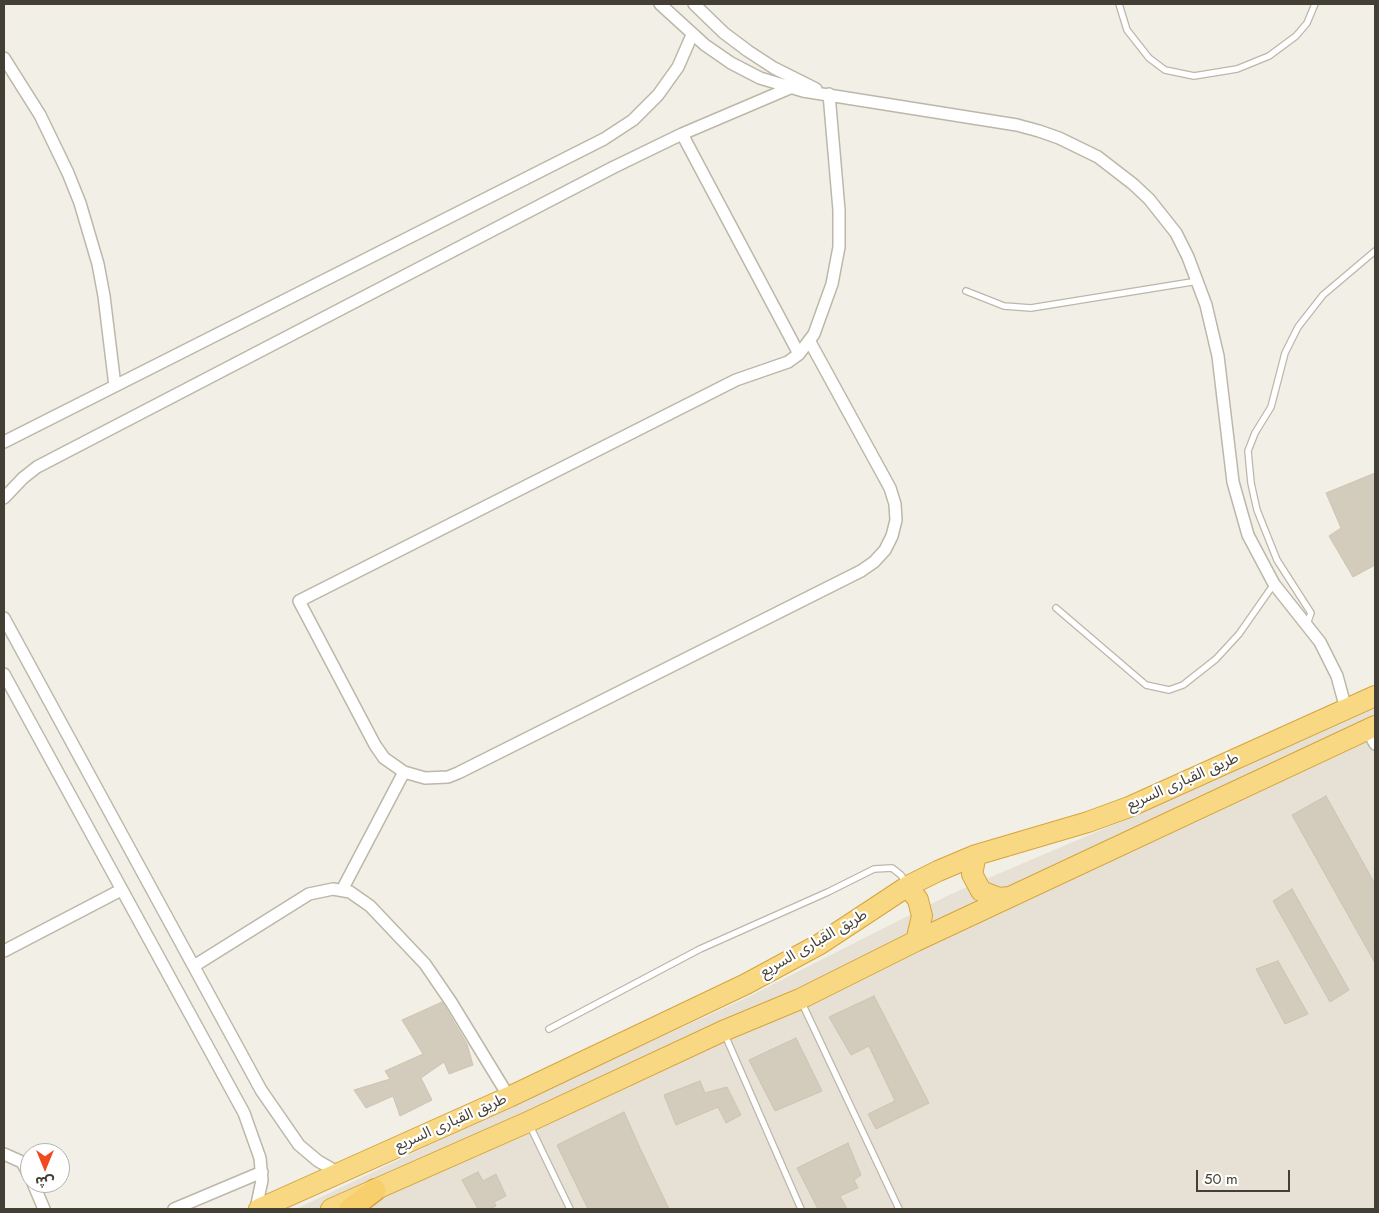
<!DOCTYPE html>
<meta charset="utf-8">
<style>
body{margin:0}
#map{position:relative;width:1379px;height:1213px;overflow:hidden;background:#f2efe6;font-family:Jost,"Noto Sans Arabic",sans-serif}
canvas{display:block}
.frame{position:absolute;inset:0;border:5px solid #443f35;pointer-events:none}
.north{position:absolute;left:20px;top:1143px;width:50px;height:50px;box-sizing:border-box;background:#fff;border:1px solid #b4b2ae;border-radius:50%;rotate:180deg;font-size:14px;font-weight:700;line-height:20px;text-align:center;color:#443f35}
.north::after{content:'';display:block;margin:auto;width:18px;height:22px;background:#f0481f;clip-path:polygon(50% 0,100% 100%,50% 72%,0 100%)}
.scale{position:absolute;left:1196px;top:1170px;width:94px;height:22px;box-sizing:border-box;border:2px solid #443f35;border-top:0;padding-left:6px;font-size:15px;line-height:18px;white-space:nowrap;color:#443f35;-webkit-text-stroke:4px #fff;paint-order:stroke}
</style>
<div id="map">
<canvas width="1379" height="1213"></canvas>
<div class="frame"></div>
<div class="north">ش</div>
<div class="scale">50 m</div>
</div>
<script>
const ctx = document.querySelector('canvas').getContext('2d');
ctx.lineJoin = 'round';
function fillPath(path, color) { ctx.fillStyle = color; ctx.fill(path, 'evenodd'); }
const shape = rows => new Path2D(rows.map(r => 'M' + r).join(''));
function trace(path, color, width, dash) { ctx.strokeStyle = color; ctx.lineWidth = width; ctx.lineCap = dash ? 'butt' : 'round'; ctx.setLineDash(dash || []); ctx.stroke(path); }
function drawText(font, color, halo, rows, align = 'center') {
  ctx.font = font + ' Jost,"Noto Sans Arabic",sans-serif'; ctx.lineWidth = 4.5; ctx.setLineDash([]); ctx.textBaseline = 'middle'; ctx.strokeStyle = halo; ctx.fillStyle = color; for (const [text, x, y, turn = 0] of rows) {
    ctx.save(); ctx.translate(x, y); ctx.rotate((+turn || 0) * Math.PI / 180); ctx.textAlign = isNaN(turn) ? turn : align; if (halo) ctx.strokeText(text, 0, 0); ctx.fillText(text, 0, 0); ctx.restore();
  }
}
fillPath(shape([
 [1375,707,1375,1209,296,1209,526,1099,744,999,951,894,1136,815]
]), '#e6e1d4');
const building = shape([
 [1375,473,1375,565,1353,577,1329,536,1341,528,1326,493,1375,473],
 [1326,796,1375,884,1375,963,1292,815,1326,796],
 [1292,889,1349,990,1330,1002,1273,901,1292,889],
 [1278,961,1308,1014,1285,1024,1256,969,1278,961],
 [874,996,929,1103,876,1129,868,1114,895,1101,869,1046,851,1055,829,1017,874,996],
 [442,1002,467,1044,473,1065,449,1074,444,1062,421,1078,432,1100,400,1116,393,1096,366,1108,354,1090,390,1079,385,1071,423,1054,402,1020,442,1002],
 [796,1038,822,1091,775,1111,749,1060,796,1038],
 [700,1081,705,1093,727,1087,741,1115,726,1123,718,1107,676,1125,664,1095,700,1081],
 [624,1112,640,1148,669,1209,588,1209,557,1145,624,1112],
 [848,1143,861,1175,854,1180,858,1188,840,1196,847,1209,818,1209,797,1168,848,1143],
 [478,1172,483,1181,496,1174,506,1196,494,1202,496,1206,489,1209,478,1209,462,1180,478,1172]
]);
fillPath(building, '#d3cbbc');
trace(building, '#cec3af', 1);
const service = shape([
 [1119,4,1127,30,1149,58,1165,70,1194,76,1237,69,1269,56,1296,36,1307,23,1315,4],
 [966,291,1004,306,1031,308,1198,281],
 [1056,608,1146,685,1169,690,1183,685,1216,659,1239,634,1274,584],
 [1307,624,1311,613,1277,560,1257,510,1251,483,1248,451,1255,433,1271,407,1285,353,1298,327,1323,295,1375,251],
 [801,1001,899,1209],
 [549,1029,700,949,828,892,874,869,892,868,901,875,906,883],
 [725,1035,801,1209],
 [530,1126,570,1209]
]);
const minor = shape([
 [660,4,705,45,731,63,760,78,803,91,1017,125,1039,131,1059,138,1098,157,1133,184,1149,199,1176,233,1188,257,1206,305,1218,356,1233,482,1248,535,1274,584,1320,642,1337,676,1346,709],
 [694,4,724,33,748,51,774,68,816,89],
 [4,58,40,115,68,173,80,203,98,264,104,296,115,386],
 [682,134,799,354],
 [810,342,890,488,895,504,896,520,892,536,885,550,874,562,861,571,458,773,448,777,425,778,404,772,384,758,375,745,299,601,736,380,788,362,799,354,814,334,832,284,839,247,839,210,829,94],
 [4,442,604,139,633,120,658,95,678,67,692,35],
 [4,498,23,478,37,467,614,167,682,134,790,88],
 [4,618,261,1090,299,1145,318,1161,339,1173],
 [4,674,244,1113,260,1158,262,1180,256,1209],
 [1367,729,1375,744],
 [342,890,404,772],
 [4,951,121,890],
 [194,966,309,894,333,889,350,892,370,906,425,964,451,1002,509,1097],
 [4,1154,22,1162,30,1177],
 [33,1183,44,1209],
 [174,1209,262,1172]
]);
const trunk = shape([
 [976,855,972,874,981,891,999,898,1009,897],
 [908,886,918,900,922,916,916,941],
 [259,1209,509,1097,746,984,820,944,908,886,938,871,976,855,1088,822,1129,807,1375,696],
 [331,1209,528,1122,723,1031,800,999,916,941,1375,726]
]);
const motorway = shape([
 [350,1209,375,1190]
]);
trace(service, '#bdb7a9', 8);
trace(minor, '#bdb7a9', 14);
trace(trunk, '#d6a43c', 22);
trace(motorway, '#d6a43c', 24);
trace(service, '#fff', 5.5);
trace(minor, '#fff', 11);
trace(trunk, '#f8d882', 20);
trace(motorway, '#f7cf6c', 21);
drawText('15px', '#443f35', '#fff', [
 ["طريق القبارى السريع",1183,782,-24],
 ["طريق القبارى السريع",814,944,-30],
 ["طريق القبارى السريع",451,1123,-24]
]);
</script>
